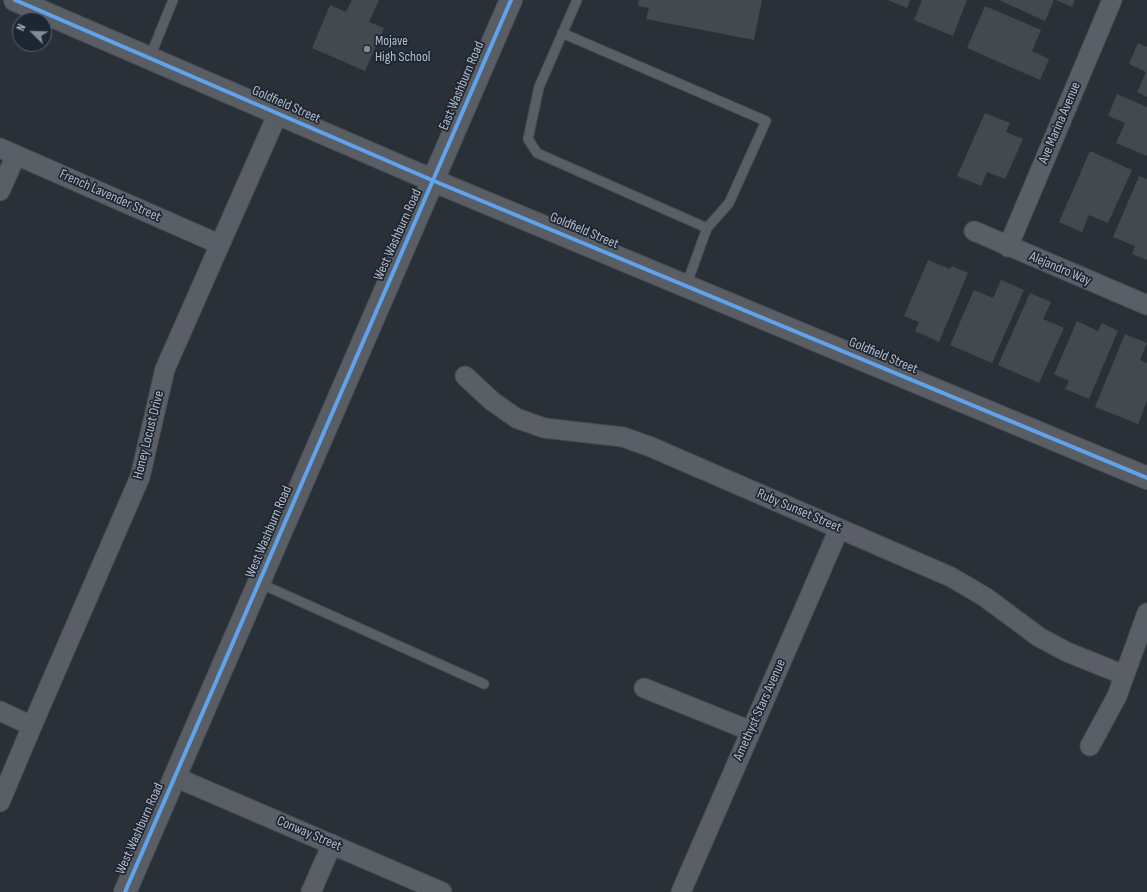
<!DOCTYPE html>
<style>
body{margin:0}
#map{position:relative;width:1147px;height:892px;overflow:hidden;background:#2a3038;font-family:"Sofia Sans Condensed",sans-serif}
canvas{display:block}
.north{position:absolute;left:12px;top:12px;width:40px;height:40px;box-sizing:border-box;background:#1d2633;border:1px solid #59626f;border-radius:50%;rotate:293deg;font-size:11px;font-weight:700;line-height:16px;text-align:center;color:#b4bcc9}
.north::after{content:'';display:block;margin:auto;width:14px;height:18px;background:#848b96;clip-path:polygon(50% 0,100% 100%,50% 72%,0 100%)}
</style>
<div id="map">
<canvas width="1147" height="892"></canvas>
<div class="north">N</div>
</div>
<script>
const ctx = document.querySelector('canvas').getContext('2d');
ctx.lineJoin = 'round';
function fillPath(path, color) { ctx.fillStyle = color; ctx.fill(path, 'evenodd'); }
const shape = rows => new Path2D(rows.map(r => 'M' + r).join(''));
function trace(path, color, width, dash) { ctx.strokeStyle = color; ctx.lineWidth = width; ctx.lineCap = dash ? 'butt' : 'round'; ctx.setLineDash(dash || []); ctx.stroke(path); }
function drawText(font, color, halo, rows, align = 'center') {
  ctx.font = font + ' "Sofia Sans Condensed",sans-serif'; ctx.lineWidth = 3.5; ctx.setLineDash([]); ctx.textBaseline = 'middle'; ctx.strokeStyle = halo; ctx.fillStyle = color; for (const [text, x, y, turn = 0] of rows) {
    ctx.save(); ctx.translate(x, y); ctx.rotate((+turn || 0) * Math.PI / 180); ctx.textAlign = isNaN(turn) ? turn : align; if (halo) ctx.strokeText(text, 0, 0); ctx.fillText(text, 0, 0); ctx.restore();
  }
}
fillPath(shape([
 [352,0,379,0,369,22,384,28,365,71,312,48,330,5,346,12],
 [639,0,762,0,754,40,646,19,649,8,638,6],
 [888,0,910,0,907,8],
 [922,0,967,0,953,36,914,20],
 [999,0,1054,0,1045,21],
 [1056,0,1075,0,1072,7],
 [985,6,1041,30,1032,51,1049,59,1040,80,967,48],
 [1138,43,1147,47,1147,97,1137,92,1146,72,1129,64],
 [1117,94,1147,107,1147,156,1116,143,1125,123,1108,116],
 [985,113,1010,123,1006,132,1023,139,1005,179,987,172,981,186,957,176],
 [1090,151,1132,170,1108,223,1089,215,1082,232,1059,222],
 [1139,176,1147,179,1147,260,1132,254,1135,246,1113,237],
 [928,260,950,269,952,266,968,273,939,342,915,331,919,322,904,316],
 [1001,280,1024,290,992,363,950,345,974,290,993,298],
 [1030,293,1051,302,1043,319,1064,328,1039,383,998,365],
 [1077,321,1098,331,1102,323,1118,331,1089,399,1065,389,1069,381,1054,374],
 [1125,334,1147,343,1140,360,1147,363,1147,401,1138,424,1095,407]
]), '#444950');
const lane = shape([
 [577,0,539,87,528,139,537,153,707,228],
 [562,33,766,121,729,203,707,228,686,286],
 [150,57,173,0],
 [259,583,484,684]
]);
const street = shape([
 [0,148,219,244],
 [0,191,16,155],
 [974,231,1147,305],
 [1008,247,1112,0],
 [465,376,492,401,516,418,544,428,623,437,651,447,951,577,985,597,1039,637,1067,652,1124,675],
 [644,688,751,731],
 [0,711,32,726],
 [1090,746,1117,696,1147,613],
 [175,777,442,892],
 [0,802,32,726,140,477,165,369,278,113],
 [311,892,332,844],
 [681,892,839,529]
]);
const secondary = shape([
 [15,0,434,181,1147,478],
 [125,892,511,0]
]);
trace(lane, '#484c53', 11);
trace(street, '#484c53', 21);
trace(secondary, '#484c53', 24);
trace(lane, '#5a5e66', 9);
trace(street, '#5a5e66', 19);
trace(secondary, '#595d64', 22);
trace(shape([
 [15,0,434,181,1147,478],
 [125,892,511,0]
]), '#60a3ed', 4);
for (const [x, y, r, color] of [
 [367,49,4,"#848b96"]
]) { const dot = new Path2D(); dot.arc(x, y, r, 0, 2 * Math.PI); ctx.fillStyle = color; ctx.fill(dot); trace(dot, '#1d2633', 1.5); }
drawText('14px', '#b4bcc9', '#1d2633', [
 ["Mojave",375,41],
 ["High School",375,57]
], 'left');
drawText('14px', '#b4bcc9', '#1d2633', [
 ["East Washburn Road",462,86,-67],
 ["Goldfield Street",286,105,24],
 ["Ave Marina Avenue",1060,123,-67],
 ["French Lavender Street",110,196,24],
 ["Goldfield Street",584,231,23],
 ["West Washburn Road",398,235,-66],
 ["Alejandro Way",1060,269,23],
 ["Goldfield Street",883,356,23],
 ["Honey Locust Drive",149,435,-76],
 ["Ruby Sunset Street",799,511,23],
 ["West Washburn Road",269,532,-67],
 ["Amethyst Stars Avenue",760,710,-66],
 ["West Washburn Road",140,829,-66],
 ["Conway Street",309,834,23]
]);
</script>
